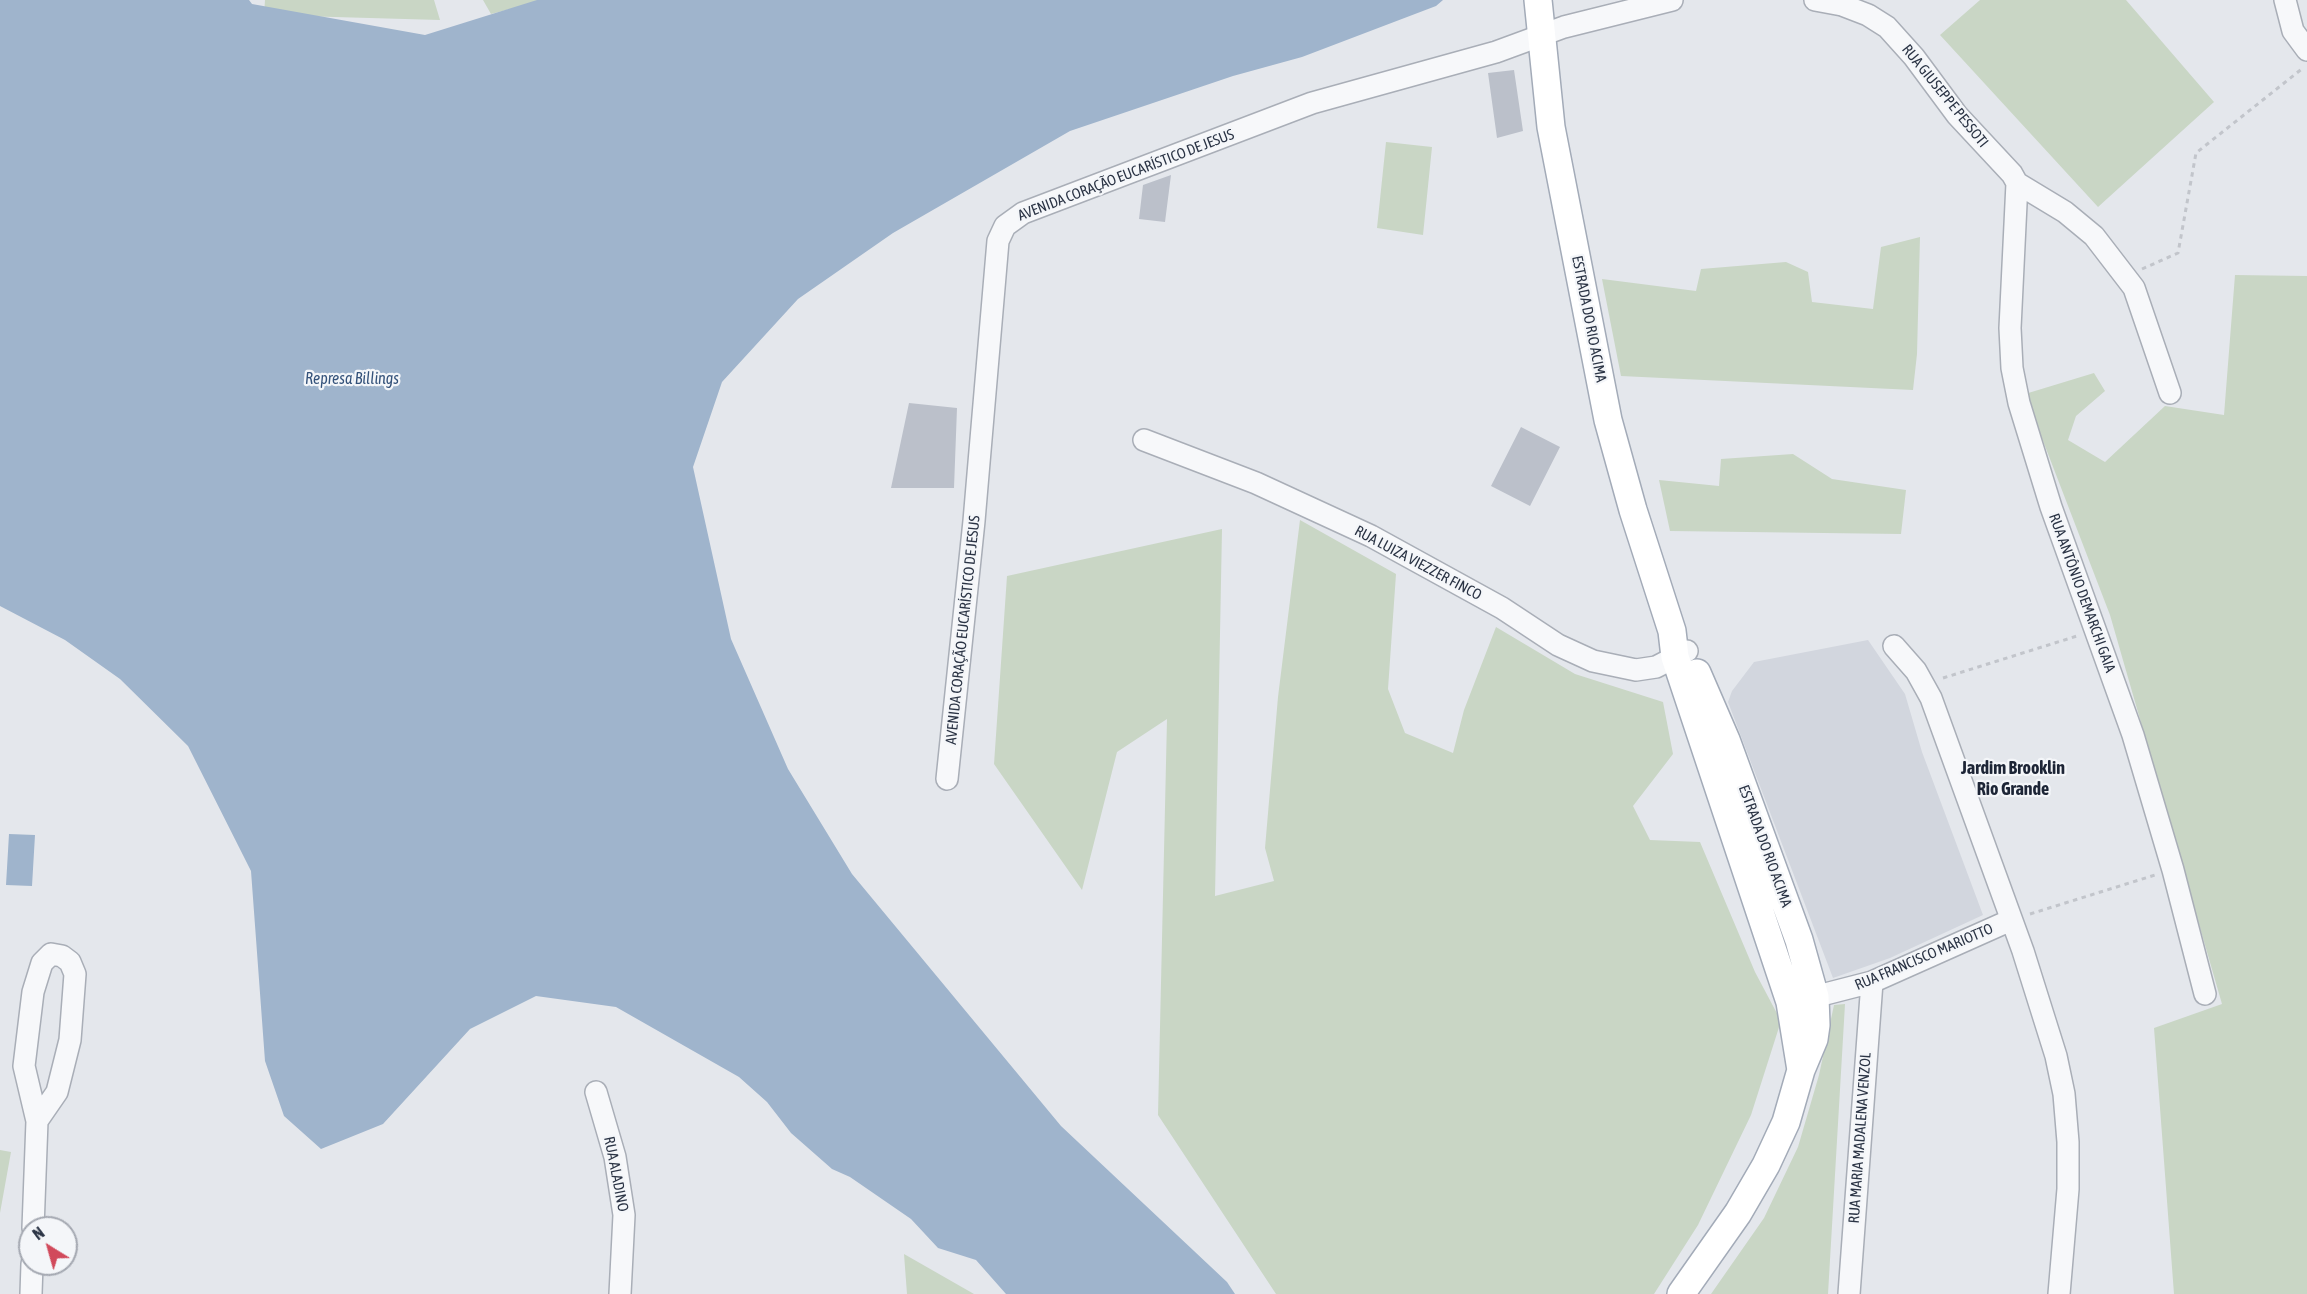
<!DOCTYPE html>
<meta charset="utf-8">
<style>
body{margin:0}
#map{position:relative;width:2307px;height:1294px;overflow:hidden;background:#e4e7ec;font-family:"Asap Condensed",sans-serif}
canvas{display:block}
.north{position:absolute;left:18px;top:1216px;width:60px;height:60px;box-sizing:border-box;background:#f4f6f9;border:2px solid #a4a8b1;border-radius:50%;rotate:323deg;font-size:16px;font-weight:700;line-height:24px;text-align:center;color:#2b3445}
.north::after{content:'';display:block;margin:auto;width:21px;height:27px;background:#d1495b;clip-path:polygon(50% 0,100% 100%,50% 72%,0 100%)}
</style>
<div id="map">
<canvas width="2307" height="1294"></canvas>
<div class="north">N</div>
</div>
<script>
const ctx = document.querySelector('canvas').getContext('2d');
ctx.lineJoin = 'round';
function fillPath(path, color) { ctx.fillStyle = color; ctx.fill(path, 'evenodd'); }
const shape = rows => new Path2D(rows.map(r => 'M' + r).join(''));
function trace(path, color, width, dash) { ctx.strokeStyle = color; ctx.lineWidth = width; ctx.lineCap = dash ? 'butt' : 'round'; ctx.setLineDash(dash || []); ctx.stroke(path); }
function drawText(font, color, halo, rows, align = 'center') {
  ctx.font = font + ' "Asap Condensed",sans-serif'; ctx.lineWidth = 4.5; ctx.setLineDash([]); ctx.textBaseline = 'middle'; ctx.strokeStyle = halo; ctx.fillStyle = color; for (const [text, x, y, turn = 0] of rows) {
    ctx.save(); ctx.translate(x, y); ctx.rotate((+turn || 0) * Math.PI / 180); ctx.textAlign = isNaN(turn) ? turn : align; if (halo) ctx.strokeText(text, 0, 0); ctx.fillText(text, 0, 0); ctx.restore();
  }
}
fillPath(shape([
 [1868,640,1905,694,1922,752,1983,915,1890,958,1833,978,1728,702,1732,691,1754,662]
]), '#d2d6de');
fillPath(shape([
 [265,0,434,0,440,20,264,15],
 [483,0,545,0,491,14],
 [1980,0,2126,0,2214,102,2098,207,1940,35],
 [1386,142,1432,147,1423,235,1377,228],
 [1920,237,1917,354,1913,390,1621,376,1602,279,1696,291,1701,269,1786,262,1808,272,1812,302,1873,309,1881,247],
 [2235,275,2307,276,2307,1294,2174,1294,2154,1028,2222,1004,2110,615,2025,394,2094,373,2105,391,2076,416,2068,440,2105,462,2165,406,2224,415],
 [1793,454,1832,479,1906,490,1901,534,1670,531,1659,480,1719,486,1721,459],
 [1300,520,1396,574,1388,689,1405,733,1453,753,1464,710,1496,627,1575,674,1663,702,1673,754,1633,806,1650,840,1700,842,1755,972,1781,1021,1751,1115,1698,1225,1654,1294,1276,1294,1158,1115,1167,719,1117,752,1082,890,994,764,1007,576,1222,529,1215,896,1274,881,1265,848,1278,697],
 [1845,1004,1828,1294,1711,1294,1764,1218,1798,1147,1819,1075,1834,1005],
 [0,1150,11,1152,0,1213],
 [904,1254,974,1294,907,1294]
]), '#c9d6c5');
fillPath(shape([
 [0,0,249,0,252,4,425,35,537,0,1443,0,1436,6,1302,57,1233,76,1070,131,893,233,798,299,722,382,693,467,731,639,788,769,852,874,1061,1126,1227,1282,1235,1294,1006,1294,976,1260,938,1248,911,1219,850,1177,832,1169,791,1133,767,1102,739,1077,616,1007,536,996,470,1029,383,1124,321,1149,284,1116,265,1061,251,871,188,746,120,679,65,640,0,606],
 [9,834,35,835,32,886,6,885]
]), '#9fb4cc');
fillPath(shape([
 [1514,70,1523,131,1497,138,1488,73],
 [1171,175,1165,222,1139,219,1143,185],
 [909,403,957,408,954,488,891,488],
 [1521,427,1560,447,1530,506,1491,486]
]), '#bbc0ca');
const minor = shape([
 [1815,0,1842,5,1868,15,1887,27,1914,57,1957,115,2012,174,2017,183,2065,212,2094,236,2134,288,2170,393],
 [2285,0,2293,31,2307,50],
 [2017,183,2010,328,2012,368,2019,403,2051,507,2133,735,2173,870,2205,994],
 [1144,440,1256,483,1371,536,1502,608,1558,645,1593,661,1636,670,1656,667,1687,651],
 [1894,646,1916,671,1931,698,2023,951,2056,1056,2064,1094,2068,1142,2068,1189,2059,1294],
 [947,779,974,521,998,241,1005,226,1023,213,1312,103,1496,52,1564,27,1672,0],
 [1802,1000,1872,982,2011,920],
 [596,1092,615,1157,624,1215,620,1294],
 [33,1228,37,1121,24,1066,33,992,42,963,51,954,62,956,70,962,75,974,70,1040,57,1092,37,1121],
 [31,1294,32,1264],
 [1849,1294,1872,982]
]);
const major = shape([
 [1538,0,1551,127,1608,420,1633,510,1672,631,1675,657,1790,1002,1801,1070],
 [1681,1294,1738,1213,1766,1165,1786,1122,1801,1070,1814,1039,1816,1025,1815,997,1799,940,1726,740,1697,673]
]);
trace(minor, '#a9aeb7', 24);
trace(major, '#a3abb8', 30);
trace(shape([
 [2142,269,2178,253,2196,153,2303,68],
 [1943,678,2077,636],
 [2030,914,2155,875]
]), '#c2c5cb', 3, [4.5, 4.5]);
trace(minor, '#f7f8fa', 21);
trace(major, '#fff', 27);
drawText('15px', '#2b3445', '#f4f6f9', [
 ["RUA GIUSEPPE PESSOTI",1945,96,51],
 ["AVENIDA CORAÇÃO EUCARÍSTICO DE JESUS",1126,175,-21],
 ["ESTRADA DO RIO ACIMA",1589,319,79],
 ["RUA LUIZA VIEZZER FINCO",1418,563,28],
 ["RUA ANTÔNIO DEMARCHI GAIA",2082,593,70],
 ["AVENIDA CORAÇÃO EUCARÍSTICO DE JESUS",963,630,-84],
 ["ESTRADA DO RIO ACIMA",1765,846,70],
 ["RUA FRANCISCO MARIOTTO",1924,957,-23],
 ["RUA MARIA MADALENA VENZOL",1860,1138,-86],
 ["RUA ALADINO",616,1174,79]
]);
drawText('italic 16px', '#34527a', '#f4f6f9', [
 ["Represa Billings",352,379]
]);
drawText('bold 18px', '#1d2536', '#f4f6f9', [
 ["Jardim Brooklin",2013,768],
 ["Rio Grande",2013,789]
]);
</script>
